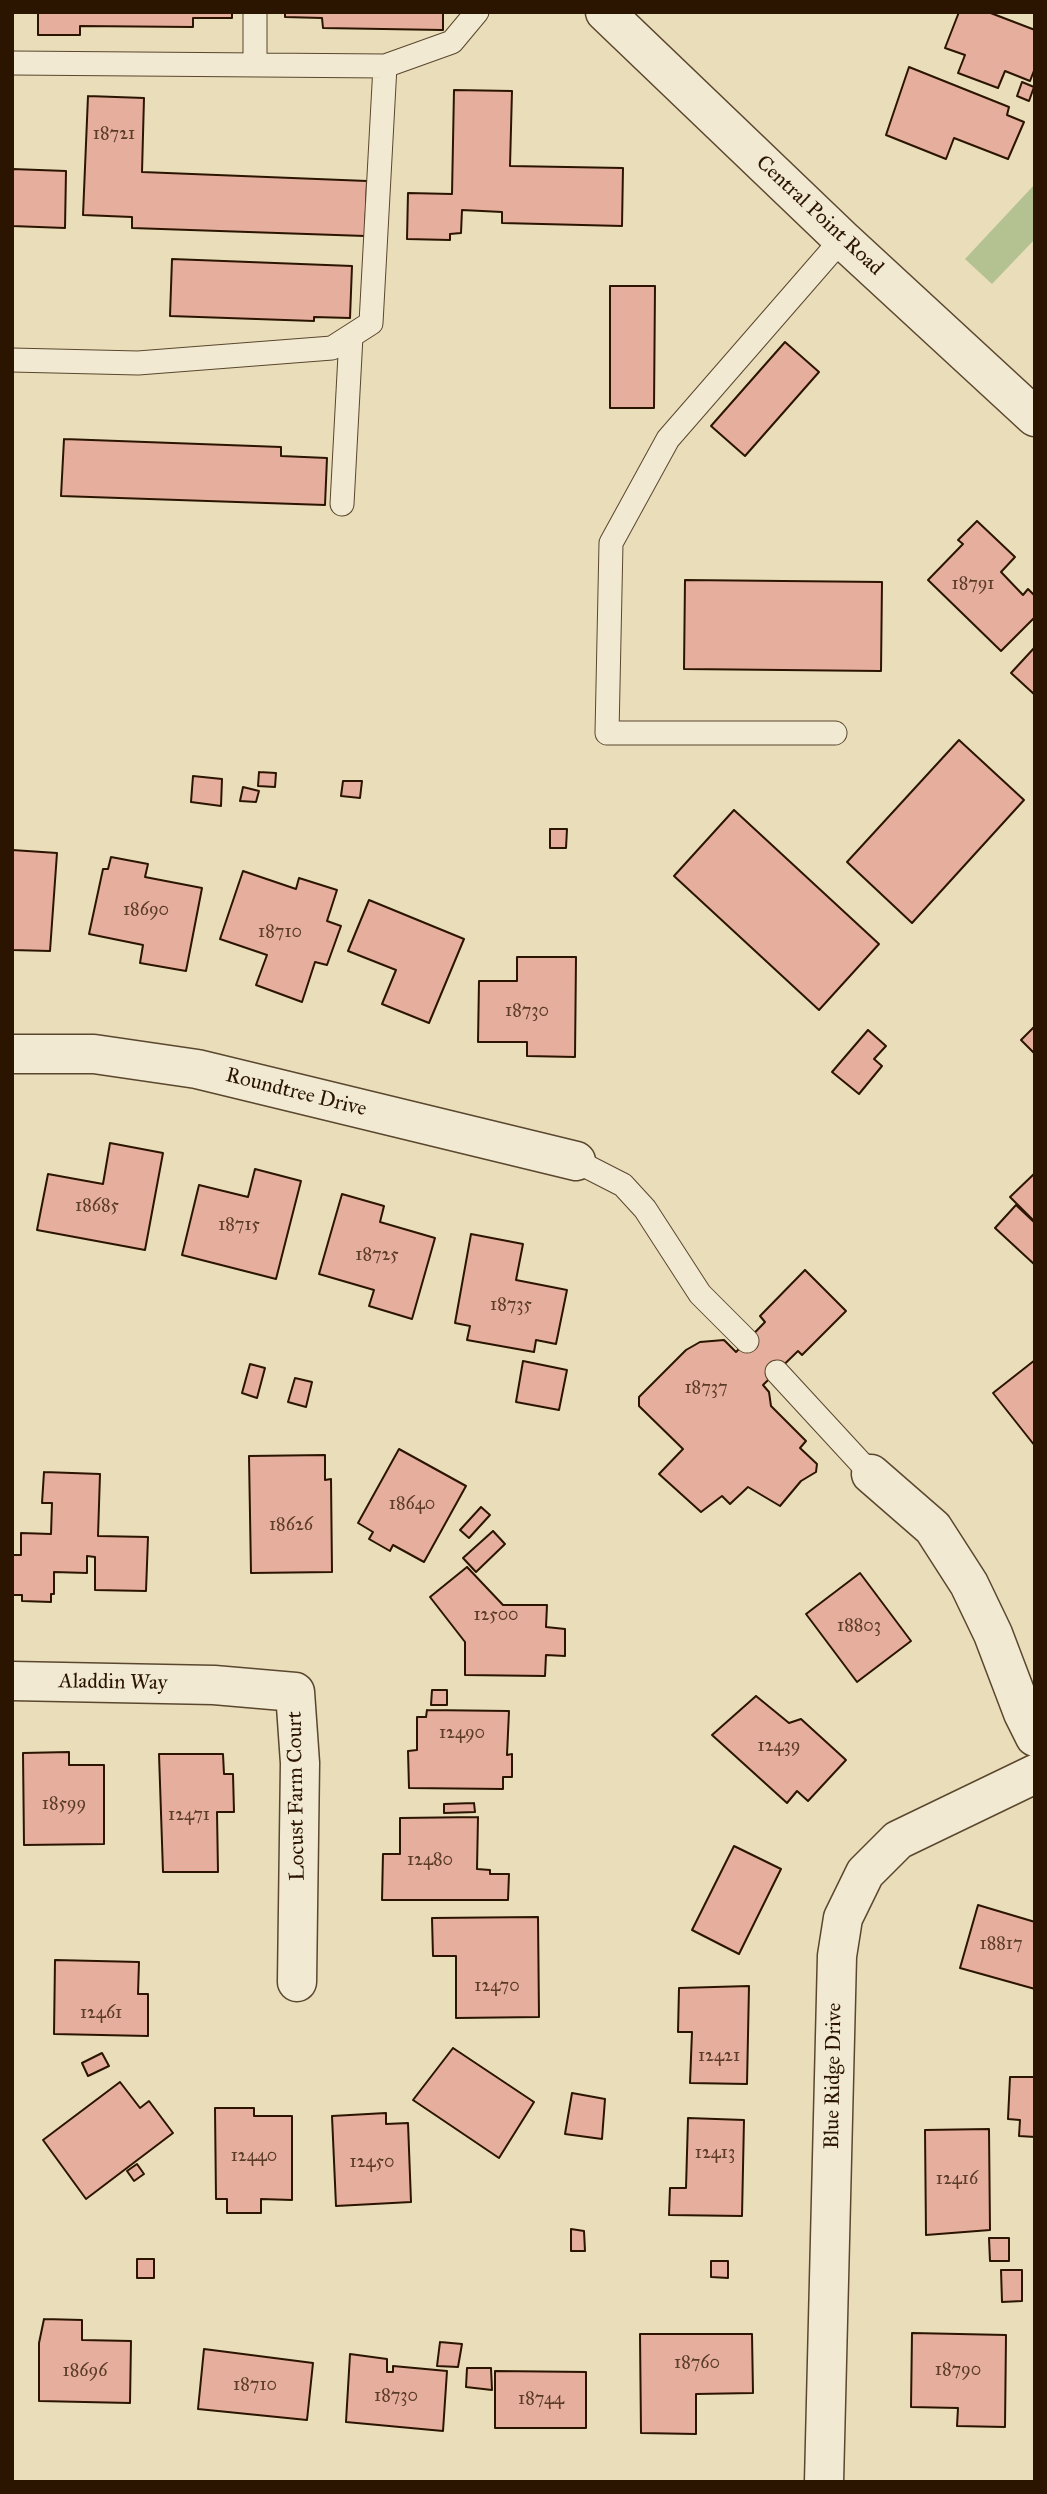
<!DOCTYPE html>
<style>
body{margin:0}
#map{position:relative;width:1047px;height:2494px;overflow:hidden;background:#e9ddba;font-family:"IM FELL Great Primer",serif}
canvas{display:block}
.frame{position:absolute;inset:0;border:14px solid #2b1500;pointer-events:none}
</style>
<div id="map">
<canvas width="1047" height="2494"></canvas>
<div class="frame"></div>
</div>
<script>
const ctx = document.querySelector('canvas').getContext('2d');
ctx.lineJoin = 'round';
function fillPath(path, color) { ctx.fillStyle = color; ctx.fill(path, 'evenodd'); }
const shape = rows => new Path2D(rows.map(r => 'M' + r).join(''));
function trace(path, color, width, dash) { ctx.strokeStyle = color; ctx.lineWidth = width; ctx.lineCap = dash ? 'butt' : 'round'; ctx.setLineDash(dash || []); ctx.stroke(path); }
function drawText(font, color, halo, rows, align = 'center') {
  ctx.font = font + ' "IM FELL Great Primer",serif'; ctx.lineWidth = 7; ctx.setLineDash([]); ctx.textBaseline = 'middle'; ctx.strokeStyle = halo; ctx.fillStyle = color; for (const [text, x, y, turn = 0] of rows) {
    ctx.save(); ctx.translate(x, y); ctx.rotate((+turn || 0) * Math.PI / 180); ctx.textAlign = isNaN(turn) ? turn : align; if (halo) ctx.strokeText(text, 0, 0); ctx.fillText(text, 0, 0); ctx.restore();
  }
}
fillPath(shape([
 [1035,184,1035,239,992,284,965,259]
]), '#b4c292');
const building = shape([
 [38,12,232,12,232,18,193,18,193,27,80,26,80,35,38,35,38,12],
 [285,12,443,12,443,30,323,28,322,18,285,17,285,12],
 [959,12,988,12,1035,30,1035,68,1030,81,1005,71,998,88,958,73,965,55,945,48,959,12],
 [909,67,1009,107,1007,115,1024,122,1008,159,954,138,946,159,886,135,909,67],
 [1022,82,1034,87,1029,101,1017,96,1022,82],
 [454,90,512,91,510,166,623,168,622,226,502,223,502,212,462,210,461,233,450,234,450,240,407,239,408,193,452,194,454,90],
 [88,96,144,98,142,172,367,181,365,236,132,228,132,217,83,215,88,96],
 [12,169,66,171,65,228,12,226,12,169],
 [172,259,352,266,350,318,314,317,314,321,170,316,172,259],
 [610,286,655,286,654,408,610,408,610,286],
 [785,342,819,372,745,456,711,426,785,342],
 [64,439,281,447,281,456,327,458,325,505,61,496,64,439],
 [977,521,1015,557,1001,572,1023,595,1028,589,1035,596,1035,617,1001,651,928,580,963,544,958,540,977,521],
 [685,580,882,582,881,671,684,669,685,580],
 [1035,647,1035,695,1011,673,1035,647],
 [959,740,1024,800,912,923,847,862,959,740],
 [259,772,276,773,275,787,258,786,259,772],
 [193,776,222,779,221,806,191,802,193,776],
 [343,781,362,781,360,798,341,796,343,781],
 [243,787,259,791,256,802,240,801,243,787],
 [734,810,879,944,819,1010,674,876,734,810],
 [550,829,567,829,566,848,550,848,550,829],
 [12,850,57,853,50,951,12,950,12,850],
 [111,857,148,864,145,877,202,888,186,971,140,963,143,945,89,934,103,869,108,869,111,857],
 [243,871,296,889,299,878,337,890,327,921,341,926,327,965,315,962,302,1002,256,985,267,955,220,939,243,871],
 [369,900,464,939,429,1023,382,1004,396,970,348,951,369,900],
 [517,957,576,957,575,1057,527,1056,527,1042,478,1042,479,981,517,981,517,957],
 [1035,1026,1035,1054,1021,1040,1035,1026],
 [868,1030,886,1046,874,1059,882,1066,859,1094,832,1072,868,1030],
 [110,1143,163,1153,145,1250,37,1230,48,1174,103,1184,110,1143],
 [255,1169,301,1181,276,1279,182,1255,199,1185,248,1197,255,1169],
 [1035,1173,1035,1222,1010,1197,1035,1173],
 [342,1194,384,1206,380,1222,435,1238,412,1319,369,1306,374,1290,319,1274,342,1194],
 [1016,1205,1035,1223,1035,1265,995,1228,1016,1205],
 [471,1234,523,1244,516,1280,567,1290,556,1344,536,1340,534,1352,467,1340,470,1326,455,1323,471,1234],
 [805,1270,846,1311,802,1355,798,1351,763,1385,769,1392,771,1406,806,1441,800,1448,817,1464,816,1472,801,1481,780,1506,748,1487,730,1504,722,1496,701,1512,659,1474,683,1449,639,1406,639,1397,686,1350,700,1342,724,1340,736,1352,765,1322,760,1316,805,1270],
 [1035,1360,1035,1446,993,1393,1035,1360],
 [523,1361,567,1370,559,1410,516,1402,523,1361],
 [250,1364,265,1368,257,1398,242,1393,250,1364],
 [295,1378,312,1382,306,1407,288,1402,295,1378],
 [399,1449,466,1486,424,1562,393,1545,390,1551,369,1539,373,1532,358,1523,399,1449],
 [325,1455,325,1480,331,1479,332,1572,251,1573,249,1456,325,1455],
 [44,1472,100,1474,98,1536,148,1537,146,1591,95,1590,95,1557,87,1556,87,1573,54,1572,54,1594,51,1594,51,1602,22,1601,22,1595,12,1595,12,1555,21,1555,21,1533,51,1534,52,1503,42,1503,44,1472],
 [481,1507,490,1515,469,1538,460,1530,481,1507],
 [493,1531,505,1544,476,1572,463,1558,493,1531],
 [467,1567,503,1605,547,1605,546,1627,565,1629,565,1656,546,1655,545,1676,465,1675,465,1642,430,1597,467,1567],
 [860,1573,911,1641,857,1682,806,1614,860,1573],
 [432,1690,447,1690,447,1705,431,1705,432,1690],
 [756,1696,789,1723,801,1719,846,1760,808,1801,797,1791,787,1803,712,1735,756,1696],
 [427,1710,509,1711,507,1755,512,1754,512,1777,503,1777,503,1789,409,1788,408,1751,417,1750,417,1717,426,1717,427,1710],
 [69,1752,69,1765,104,1765,104,1844,24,1845,23,1753,69,1752],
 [159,1754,223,1754,224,1774,233,1774,234,1812,217,1812,218,1872,163,1872,159,1754],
 [474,1803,475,1812,444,1813,444,1804,474,1803],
 [478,1817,477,1869,490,1870,490,1874,509,1874,508,1900,382,1900,383,1854,400,1854,400,1818,478,1817],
 [734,1846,781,1869,739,1954,692,1930,734,1846],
 [978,1905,1035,1922,1035,1989,960,1968,978,1905],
 [538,1917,539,2017,456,2018,456,1956,433,1956,432,1918,538,1917],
 [55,1960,139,1962,138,1994,148,1994,148,2036,54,2034,55,1960],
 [749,1986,747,2084,690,2083,692,2032,678,2032,679,1988,749,1986],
 [453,2048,534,2102,499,2158,413,2100,453,2048],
 [102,2053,109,2066,88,2076,82,2063,102,2053],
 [1010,2077,1035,2077,1035,2137,1019,2136,1020,2120,1008,2119,1010,2077],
 [120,2082,140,2108,149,2101,173,2133,86,2199,43,2140,120,2082],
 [572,2093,605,2099,602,2139,565,2134,572,2093],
 [215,2108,254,2108,254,2116,292,2116,292,2200,261,2199,261,2213,227,2213,227,2199,216,2199,215,2108],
 [386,2113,386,2124,408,2123,411,2202,336,2206,332,2116,386,2113],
 [688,2118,744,2120,742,2216,669,2215,670,2188,686,2188,688,2118],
 [989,2129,990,2230,926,2235,925,2130,989,2129],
 [137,2164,144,2174,134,2181,127,2171,137,2164],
 [571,2229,584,2231,585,2251,571,2251,571,2229],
 [989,2238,1009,2238,1009,2261,990,2261,989,2238],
 [137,2259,154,2259,154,2278,137,2278,137,2259],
 [711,2261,728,2261,728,2278,711,2277,711,2261],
 [1001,2270,1022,2270,1022,2301,1002,2302,1001,2270],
 [44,2319,82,2320,82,2340,131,2341,130,2403,39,2401,39,2343,44,2319],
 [912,2333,1006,2335,1005,2427,957,2426,958,2408,911,2407,912,2333],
 [640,2334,752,2334,753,2393,696,2394,696,2434,641,2433,640,2334],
 [440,2342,462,2344,458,2367,437,2366,440,2342],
 [204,2349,313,2363,307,2420,198,2409,204,2349],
 [350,2354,387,2359,387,2372,393,2372,393,2366,447,2371,443,2431,346,2422,350,2354],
 [467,2368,491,2368,492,2390,466,2387,467,2368],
 [495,2371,586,2372,586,2428,495,2428,495,2371]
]);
fillPath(building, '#e6ae9d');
trace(building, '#2b1500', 2);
const service = shape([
 [255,12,255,65],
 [12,63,385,66],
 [12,360,138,363,332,348,371,323,385,66,452,42,477,12],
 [342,504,351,336],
 [835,733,607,733,611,543,668,439,842,239],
 [576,1161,623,1185,645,1209,700,1294,747,1341],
 [777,1372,871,1474]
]);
const minor = shape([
 [12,1054,94,1054,197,1069,576,1161],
 [871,1474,933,1528,969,1584,993,1634,1023,1713,1035,1737],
 [12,1681,214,1685,295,1692,300,1763,297,1982],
 [824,2482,837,1956,843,1918,865,1873,898,1840,1035,1774]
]);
const tertiary = shape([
 [605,12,842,239,1035,417]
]);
trace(service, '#5a472e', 25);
trace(minor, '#5a472e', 41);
trace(tertiary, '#5a472e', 41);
trace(service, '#f1e9d2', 23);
trace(minor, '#f1e9d2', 38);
trace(tertiary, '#f1e9d2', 38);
drawText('18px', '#5a3b27', null, [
 ["18721",114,135],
 ["18791",973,585],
 ["18690",146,911],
 ["18710",280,933],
 ["18730",527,1012],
 ["18685",97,1207],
 ["18715",239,1226],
 ["18725",377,1256],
 ["18735",511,1306],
 ["18737",706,1389],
 ["18640",412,1505],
 ["18626",291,1526],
 ["12500",496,1616],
 ["18803",859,1627],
 ["12490",462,1734],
 ["12439",779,1747],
 ["18599",64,1805],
 ["12471",189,1816],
 ["12480",430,1861],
 ["18817",1001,1945],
 ["12470",497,1987],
 ["12461",101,2014],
 ["12421",719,2057],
 ["12413",715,2154],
 ["12440",254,2157],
 ["12450",372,2163],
 ["12416",957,2180],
 ["18760",697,2364],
 ["18790",958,2371],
 ["18696",85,2372],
 ["18710",255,2386],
 ["18730",396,2397],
 ["18744",541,2400]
]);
drawText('21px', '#2b1500', '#f1e9d2', [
 ["Central Point Road",819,216,43],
 ["Roundtree Drive",296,1093,14],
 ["Aladdin Way",113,1683,1],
 ["Locust Farm Court",297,1796,-91],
 ["Blue Ridge Drive",834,2076,-89]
]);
</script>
